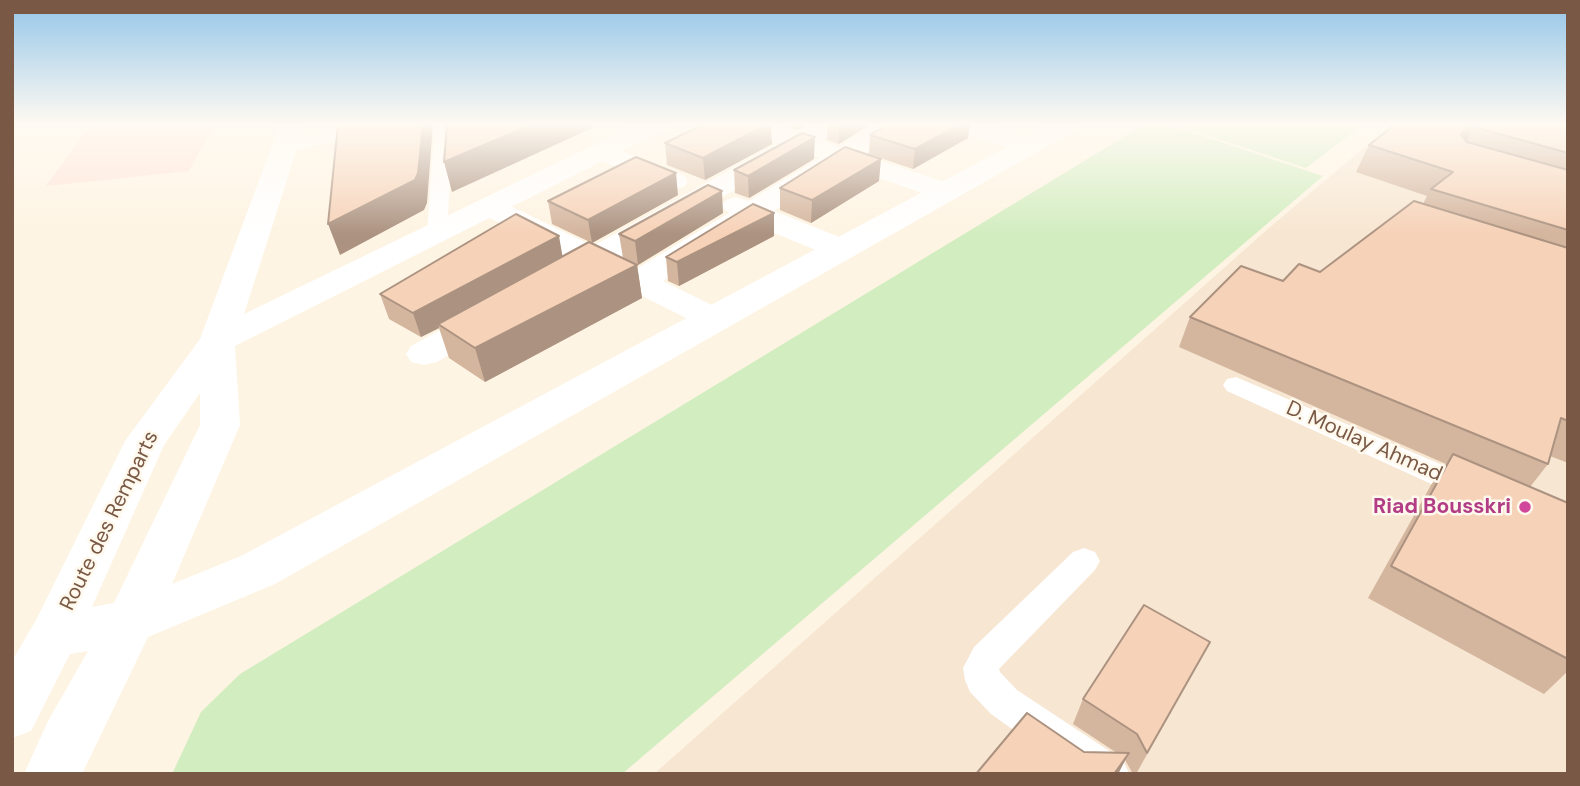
<!DOCTYPE html>
<style>
body{margin:0}
#map{position:relative;width:1580px;height:786px;overflow:hidden;background:#fef4e3;font-family:"DM Sans",sans-serif}
canvas{display:block}
.frame{position:absolute;inset:0;border:14px solid #795946;pointer-events:none}
</style>
<div id="map">
<canvas width="1580" height="786"></canvas>
<div class="frame"></div>
</div>
<script>
const ctx = document.querySelector('canvas').getContext('2d');
ctx.lineJoin = 'round';
function fillPath(path, color) { ctx.fillStyle = color; ctx.fill(path, 'evenodd'); }
const shape = rows => new Path2D(rows.map(r => 'M' + r).join(''));
function trace(path, color, width, dash) { ctx.strokeStyle = color; ctx.lineWidth = width; ctx.lineCap = dash ? 'butt' : 'round'; ctx.setLineDash(dash || []); ctx.stroke(path); }
function drawText(font, color, halo, rows, align = 'center') {
  ctx.font = font + ' "DM Sans",sans-serif'; ctx.lineWidth = 5; ctx.setLineDash([]); ctx.textBaseline = 'middle'; ctx.strokeStyle = halo; ctx.fillStyle = color; for (const [text, x, y, turn = 0] of rows) {
    ctx.save(); ctx.translate(x, y); ctx.rotate((+turn || 0) * Math.PI / 180); ctx.textAlign = isNaN(turn) ? turn : align; if (halo) ctx.strokeText(text, 0, 0); ctx.fillText(text, 0, 0); ctx.restore();
  }
}
fillPath(shape([
 [1392,124,1568,124,1568,774,654,774,1269,228]
]), '#f7e6d1');
fillPath(shape([
 [91,124,215,124,189,171,46,186]
]), '#ffe3d7');
fillPath(shape([
 [1145,124,1167,124,1323,176,622,774,172,774,201,712,240,674],
 [1173,124,1364,124,1306,168]
]), '#d2edc0');
fillPath(shape([
 [366,124,398,124,396,128,287,152,278,147,281,143,366,124],
 [435,124,453,124,447,234,444,238,437,240,430,238,427,234,435,124],
 [1236,377,1480,481,1485,489,1480,497,1470,500,1460,497,1227,391,1223,385,1227,379,1236,377],
 [1084,548,1095,552,1100,561,1095,570,999,669,1000,672,1017,690,1123,760,1129,774,1075,774,991,714,970,692,965,680,963,668,974,647,1073,552,1084,548]
]), '#fff');
fillPath(shape([
 [735,124,772,124,797,133,812,124,843,124,840,129,821,140,839,147,876,124,906,124,903,129,863,155,956,186,960,192,956,198,946,201,844,166,774,211,852,242,857,249,852,256,841,258,830,256,753,224,663,281,726,312,731,319,726,326,714,329,702,326,594,272,575,283,563,286,551,283,547,276,551,269,570,259,482,214,477,208,482,202,492,199,502,202,593,246,778,143,738,129,735,124],
 [802,151,820,158,749,201,736,197,726,200,721,206,729,213,638,268,617,258,802,151],
 [947,124,986,124,1038,140,1042,146,1038,152,1029,154,950,129,947,124],
 [601,143,684,175,688,181,684,187,674,189,664,187,592,157,588,151,592,145,601,143],
 [489,307,501,310,506,317,501,324,437,362,424,365,411,362,406,354,411,346,477,310,489,307]
]), '#fff');
fillPath(shape([
 [280,124,305,124,244,314,637,124,669,124,666,129,235,346,240,425,172,584,241,556,1050,124,1081,124,1078,129,275,584,148,637,82,774,24,774,48,721,88,651,70,654,31,731,12,738,12,661,36,620,125,441,200,339,280,124],
 [200,393,200,425,114,603,92,607,164,445,200,393]
]), '#fff');
fillPath(shape([
 [780,124,807,124,797,130],
 [827,124,871,124,839,144,827,140],
 [1396,124,1568,124,1568,463,1550,456,1548,464,1530,487,1568,502,1568,671,1544,694,1368,598,1431,485,1446,464,1179,347,1190,317,1283,281,1320,272,1423,204,1427,196,1356,172,1369,145],
 [870,135,968,138,913,169,869,154],
 [665,143,772,144,705,180,667,165],
 [814,159,749,198,735,193,734,170],
 [879,181,811,223,780,210,780,188],
 [678,195,592,243,552,224,548,201],
 [723,213,638,265,623,258,619,234],
 [774,236,679,286,668,281,666,257],
 [563,256,637,265,642,298,485,382,449,358,439,328,421,337,389,319,380,294],
 [1210,642,1136,774,1133,774,1125,760,1118,774,1084,752,1117,753,1073,724,1083,699]
]), '#d4b59e');
fillPath(shape([
 [423,124,433,124,427,203,424,210,340,255,328,224],
 [533,124,601,124,452,192,444,162],
 [768,124,771,124,772,144,705,180,703,158],
 [797,124,807,124,797,130],
 [841,124,871,124,839,144,839,125],
 [961,124,970,124,968,138,913,169,915,149],
 [1474,127,1460,153,1461,135,1466,129],
 [815,137,814,159,749,198,748,176],
 [881,159,879,181,811,223,812,200],
 [676,173,678,195,592,243,588,220],
 [722,191,723,213,638,265,635,241],
 [774,213,774,236,679,286,677,262],
 [559,236,563,259,438,324,439,328,421,337,413,313],
 [637,265,642,298,485,382,475,348],
 [1129,753,1118,774,1114,774]
]), '#ac9381');
const building = shape([
 [338,124,423,124,418,173,415,180,328,224,338,124],
 [447,124,533,124,444,162,447,124],
 [704,124,768,124,703,158,665,143,704,124],
 [888,124,961,124,915,149,870,135,888,124],
 [1396,124,1568,124,1568,153,1474,127,1466,129,1461,135,1467,142,1568,170,1568,230,1431,189,1453,172,1369,145,1396,124],
 [802,133,815,137,748,176,734,170,802,133],
 [845,147,881,159,812,200,780,188,845,147],
 [636,157,676,173,588,220,548,201,636,157],
 [708,185,722,191,635,241,619,234,708,185],
 [1414,201,1568,248,1568,421,1561,418,1548,464,1190,317,1241,266,1283,281,1299,264,1320,272,1414,201],
 [753,204,774,213,677,262,666,257,753,204],
 [516,214,559,236,413,313,380,294,516,214],
 [589,242,637,265,475,348,438,324,589,242],
 [1453,454,1568,503,1568,659,1391,566,1453,454],
 [1144,605,1210,642,1147,753,1137,734,1083,699,1144,605],
 [1027,713,1084,752,1129,753,1114,774,976,774,1027,713]
]);
fillPath(building, '#f6d2b8');
trace(building, '#ac9381', 2);
const sky = ctx.createLinearGradient(0, 0, 0, 234);
sky.addColorStop(0, '#94c6e9');
sky.addColorStop(0.53, '#fffaf2');
sky.addColorStop(1, '#fffaf200');
ctx.fillStyle = sky;
ctx.fillRect(0, 0, 1580, 234);
for (const [x, y, r, color] of [
 [1525,507,7,"#d1479c"]
]) { const dot = new Path2D(); dot.arc(x, y, r, 0, 2 * Math.PI); ctx.fillStyle = color; ctx.fill(dot); trace(dot, '#fff8ec', 2.5); }
drawText('21px', '#795946', '#fff8ec', [
 ["D. Moulay Ahmad",1364,442,24],
 ["Route des Remparts",110,521,-64]
]);
drawText('bold 21px', '#b23c85', '#fff8ec', [
 ["Riad Bousskri",1511,507]
], 'right');
</script>
